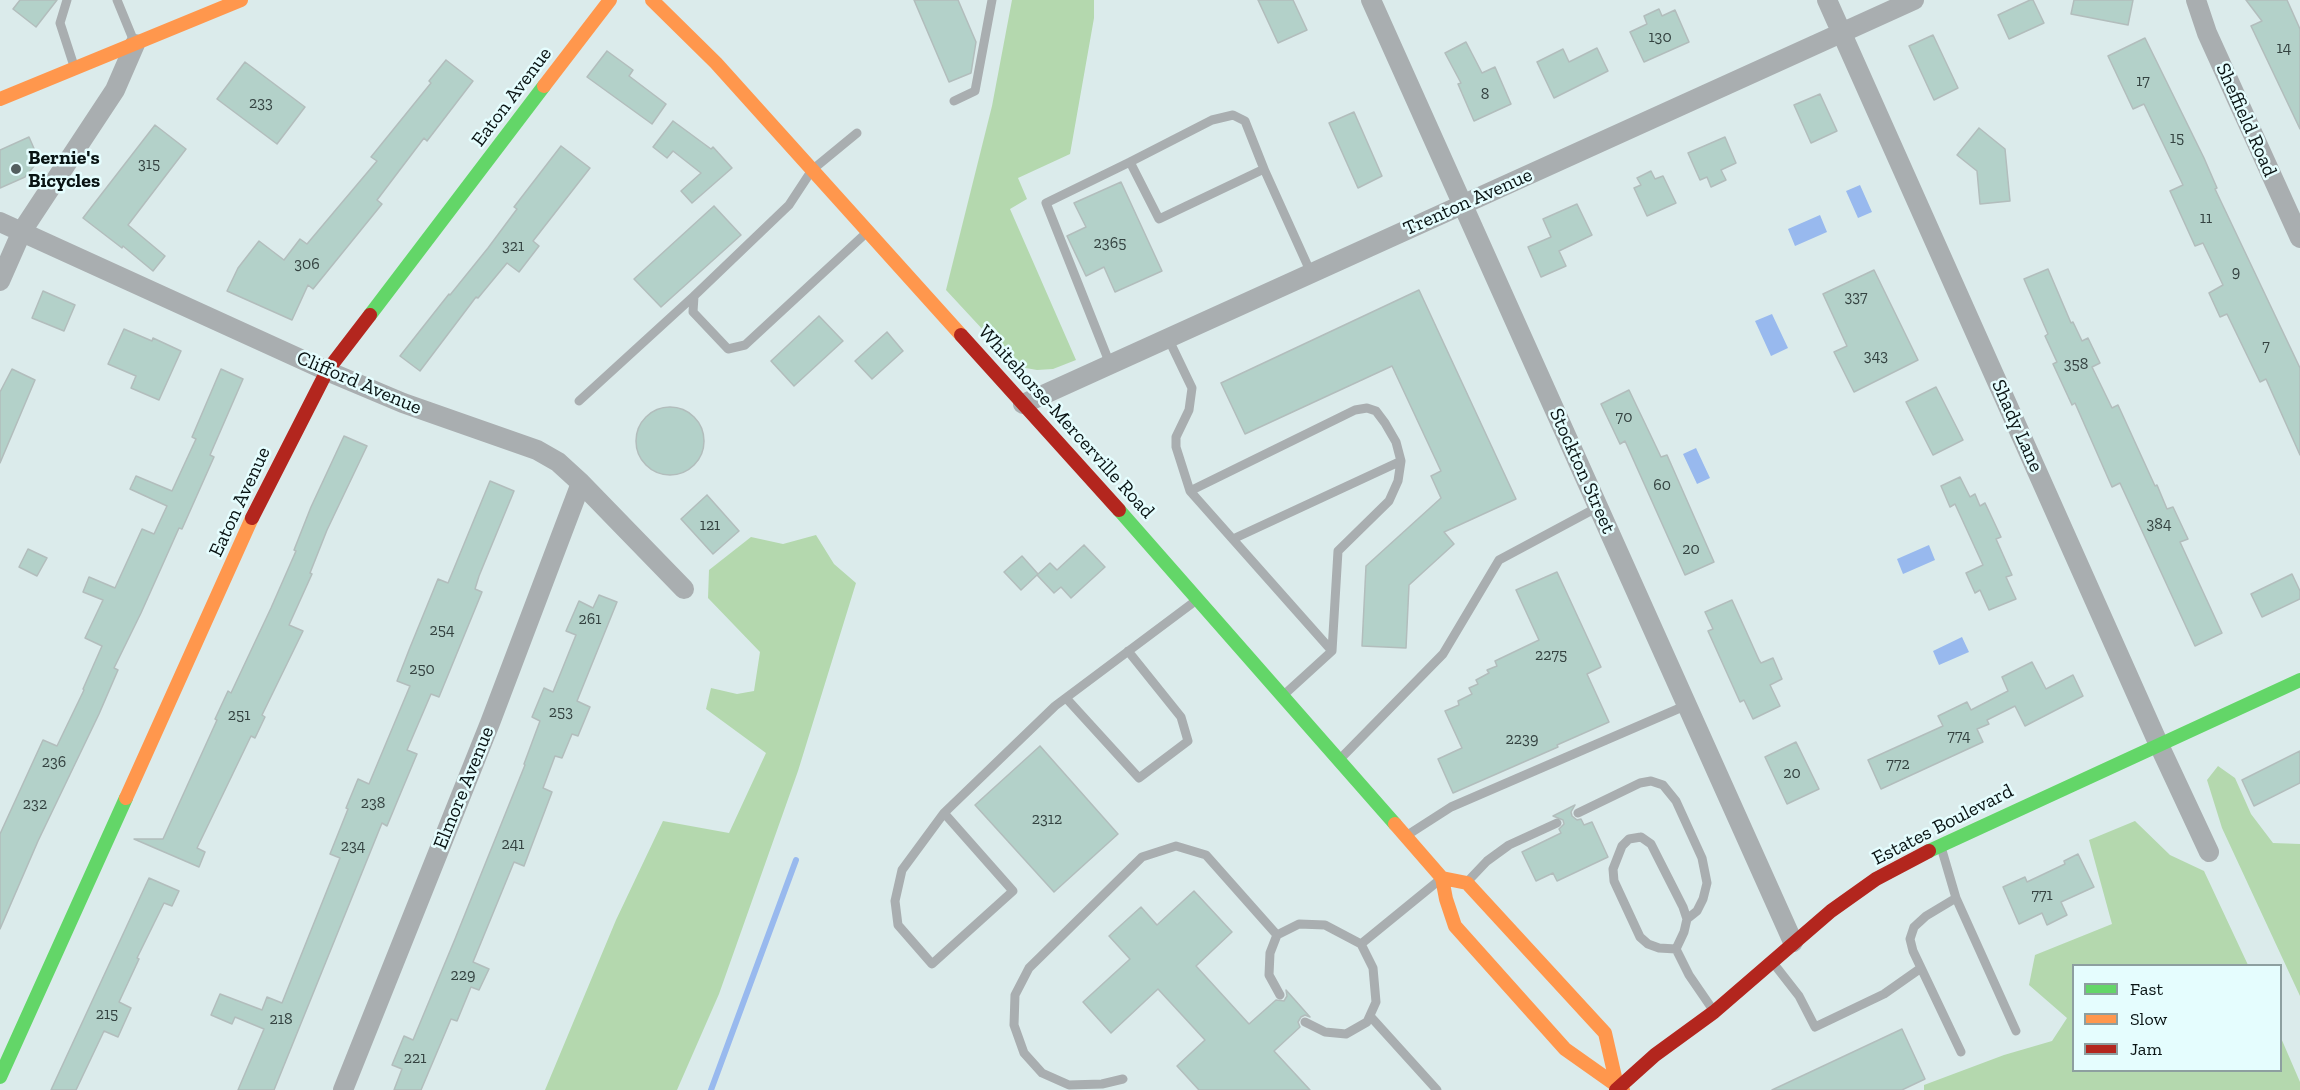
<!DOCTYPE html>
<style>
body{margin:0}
#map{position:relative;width:2300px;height:1090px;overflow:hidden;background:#dbebeb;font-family:"Zilla Slab",serif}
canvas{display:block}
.legend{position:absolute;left:2072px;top:964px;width:210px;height:108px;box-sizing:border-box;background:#e5fdfe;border:2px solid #8d9fa0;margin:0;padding:8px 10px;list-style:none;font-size:18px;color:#091313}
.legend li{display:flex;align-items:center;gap:12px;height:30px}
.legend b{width:30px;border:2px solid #8d9fa0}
</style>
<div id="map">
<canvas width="2300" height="1090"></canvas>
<ul class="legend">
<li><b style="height:8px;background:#63d668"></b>Fast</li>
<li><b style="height:8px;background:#ff974d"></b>Slow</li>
<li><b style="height:8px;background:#b3261e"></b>Jam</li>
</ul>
</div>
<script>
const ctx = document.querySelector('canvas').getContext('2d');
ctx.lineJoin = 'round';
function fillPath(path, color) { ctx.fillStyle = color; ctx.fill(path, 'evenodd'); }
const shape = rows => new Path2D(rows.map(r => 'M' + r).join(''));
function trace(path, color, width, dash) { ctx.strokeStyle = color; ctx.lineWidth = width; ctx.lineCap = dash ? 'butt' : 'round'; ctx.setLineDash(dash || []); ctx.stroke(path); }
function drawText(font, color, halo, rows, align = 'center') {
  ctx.font = font + ' "Zilla Slab",serif'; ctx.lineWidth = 5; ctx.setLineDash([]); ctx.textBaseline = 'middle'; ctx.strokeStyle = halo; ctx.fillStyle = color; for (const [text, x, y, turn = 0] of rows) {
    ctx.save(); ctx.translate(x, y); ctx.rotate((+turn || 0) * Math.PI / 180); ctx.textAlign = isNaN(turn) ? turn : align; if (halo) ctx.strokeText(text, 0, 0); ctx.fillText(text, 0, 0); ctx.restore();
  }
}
fillPath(shape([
 [1012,0,1094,0,1094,18,1070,154,1018,178,1027,199,1010,209,1076,360,1053,369,1037,370,1020,367,1010,359,946,290,992,106],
 [816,535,834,564,856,583,798,771,719,994,677,1090,545,1090,616,920,663,821,729,833,766,753,706,709,711,688,737,694,754,691,760,652,708,598,709,570,751,537,783,544],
 [2218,766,2235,778,2251,814,2273,843,2300,844,2300,996,2222,828,2207,780],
 [2135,821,2170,855,2204,871,2248,965,2074,966,2074,1070,2280,1070,2281,1038,2300,1082,2300,1090,1924,1090,1924,1085,2004,1055,2052,1041,2067,1018,2029,985,2035,955,2112,924,2089,840]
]), '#b4d8ae');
fillPath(shape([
 [1860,185,1872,212,1858,218,1846,191],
 [1820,215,1827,232,1795,246,1788,229],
 [1772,314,1788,348,1771,356,1755,321],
 [1696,448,1710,478,1697,484,1683,454],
 [1929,545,1935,560,1903,574,1897,559],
 [1962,637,1969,652,1939,665,1933,651]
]), '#98b9ee');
trace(shape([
 [711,1090,796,860]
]), '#98b9ee', 6);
const building = shape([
 [20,0,57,0,36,27,13,9,20,0],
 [914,0,958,0,976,42,971,73,949,82,914,0],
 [1258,0,1293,0,1307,30,1278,43,1258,0],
 [2030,0,2033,0,2044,23,2009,39,1998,15,2030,0],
 [2074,0,2133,0,2128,25,2071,14,2074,0],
 [2246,0,2287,0,2300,29,2300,129,2251,26,2262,21,2246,0],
 [1659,9,1662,16,1675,10,1689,42,1644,62,1630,32,1647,24,1644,16,1659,9],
 [1933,35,1958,88,1934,100,1909,46,1933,35],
 [2145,38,2204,158,2217,188,2215,189,2300,368,2300,455,2266,379,2260,382,2227,314,2220,317,2209,293,2223,285,2203,243,2195,246,2170,191,2183,185,2144,104,2133,109,2108,56,2145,38],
 [1466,42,1482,73,1495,67,1511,104,1474,121,1458,84,1461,83,1445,53,1466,42],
 [1597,48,1608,71,1554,98,1537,62,1563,49,1569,62,1597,48],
 [607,51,633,70,629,76,666,104,652,124,587,77,607,51],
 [446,60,473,81,427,141,424,138,377,200,382,204,313,289,308,285,292,320,227,291,238,268,259,241,284,260,300,239,307,244,377,161,371,157,431,83,429,81,446,60],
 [245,62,305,107,277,144,217,99,245,62],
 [1820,94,1837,131,1811,143,1794,105,1820,94],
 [1354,112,1382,176,1358,188,1329,123,1354,112],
 [673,121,711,149,713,147,732,168,692,203,681,191,701,173,673,151,667,158,653,147,673,121],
 [155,125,186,149,128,225,165,256,153,271,123,246,122,248,83,218,155,125],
 [1979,128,2005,149,2010,201,1980,204,1977,171,1957,155,1979,128],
 [29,137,39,160,25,177,0,188,0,150,29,137],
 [1725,137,1736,163,1721,170,1726,180,1711,187,1707,177,1700,180,1688,153,1725,137],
 [561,146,590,168,533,241,539,246,519,272,507,263,478,298,476,297,420,371,400,356,449,294,450,295,488,248,517,209,514,207,561,146],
 [1651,171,1655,179,1663,176,1676,203,1647,216,1634,188,1641,185,1637,178,1651,171],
 [1121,182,1162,271,1115,292,1104,267,1086,276,1067,236,1086,227,1074,203,1121,182],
 [1577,204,1592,235,1559,251,1566,266,1541,277,1528,247,1551,237,1543,219,1577,204],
 [714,206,741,235,661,307,634,279,714,206],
 [2048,269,2071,323,2073,322,2082,341,2088,338,2100,363,2092,367,2112,408,2118,405,2155,486,2157,485,2167,509,2173,507,2188,539,2180,542,2222,633,2195,646,2120,483,2112,487,2075,403,2072,405,2053,364,2057,362,2045,336,2048,334,2024,279,2048,269],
 [1874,270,1918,360,1854,392,1834,352,1847,346,1823,294,1874,270],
 [1419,290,1516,499,1444,532,1454,544,1409,585,1406,648,1362,646,1366,566,1441,498,1431,476,1441,471,1392,366,1245,434,1221,383,1419,290],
 [43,291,75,305,64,331,32,318,43,291],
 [819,316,843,341,794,386,771,361,819,316],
 [124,329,152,341,153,338,181,351,159,400,131,388,136,376,108,364,124,329],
 [887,332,903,351,872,379,855,361,887,332],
 [12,369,35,380,0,463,0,392,12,369],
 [221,369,243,379,210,455,214,457,182,529,179,528,141,613,114,668,118,670,99,714,38,841,0,929,0,834,43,740,57,746,84,690,83,689,102,646,85,638,103,600,83,592,89,577,115,588,142,529,154,534,167,506,130,489,136,476,172,491,196,439,192,437,221,369],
 [1936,387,1963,440,1933,455,1906,402,1936,387],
 [1629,390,1661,457,1667,455,1714,562,1685,575,1625,441,1620,444,1601,404,1629,390],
 '636 441a34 34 0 1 1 68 0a34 34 0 1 1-68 0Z',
 [344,436,367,446,327,530,310,573,312,574,289,625,303,631,262,715,265,717,255,738,251,736,197,848,205,852,199,867,134,839,163,839,217,720,215,719,228,691,231,693,271,608,296,551,294,550,311,507,344,436],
 [1960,477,1970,497,1975,494,1980,506,1985,503,2001,537,1996,539,2012,575,2006,577,2016,599,1989,610,1980,590,1975,593,1966,573,1983,565,1955,504,1950,507,1941,486,1960,477],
 [490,481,514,491,479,576,475,589,482,592,439,697,431,694,407,750,417,754,399,797,387,826,382,823,274,1090,238,1090,264,1029,235,1017,232,1024,211,1015,220,994,262,1010,267,997,282,1003,340,858,330,854,348,809,346,808,358,779,369,784,410,686,397,681,409,650,438,579,448,583,490,481],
 [707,495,739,531,713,554,681,519,707,495],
 [1084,545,1105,567,1071,598,1061,587,1054,593,1037,575,1050,563,1057,570,1084,545],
 [28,549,47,558,37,576,19,567,28,549],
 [1022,556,1038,574,1021,590,1004,572,1022,556],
 [1557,572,1601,667,1587,674,1609,722,1557,745,1558,747,1453,793,1438,759,1462,748,1445,711,1459,705,1458,701,1472,694,1469,688,1478,684,1476,680,1489,673,1487,670,1497,666,1495,661,1539,640,1516,590,1557,572],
 [2292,574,2300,591,2300,599,2262,617,2251,594,2292,574],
 [599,595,617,602,577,701,590,707,578,736,572,734,562,758,555,756,543,788,552,792,524,866,514,862,473,962,489,969,479,990,471,987,457,1021,451,1019,421,1090,394,1090,402,1069,392,1065,404,1036,413,1040,455,939,525,765,524,764,540,721,532,717,544,688,553,692,576,635,566,631,579,601,593,608,599,595],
 [1732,600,1759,660,1761,663,1773,658,1782,679,1770,685,1780,706,1753,719,1744,700,1740,702,1708,631,1713,629,1705,612,1732,600],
 [2032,662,2046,689,2073,675,2083,696,2025,726,2015,706,1987,720,1989,724,1977,729,1983,742,1881,789,1868,760,1943,726,1938,716,1967,702,1971,710,2008,691,2002,677,2032,662],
 [1796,742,1819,789,1787,804,1765,757,1796,742],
 [1040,746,1118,834,1054,892,975,805,1040,746],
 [2300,751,2300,783,2254,806,2242,780,2300,751],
 [1575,805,1571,812,1572,816,1577,820,1581,819,1584,825,1592,822,1608,857,1557,881,1553,873,1536,881,1522,852,1561,833,1559,829,1564,824,1563,820,1553,816,1575,805],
 [2078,854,2094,887,2061,902,2067,915,2047,925,2042,913,2019,924,2003,887,2025,877,2027,882,2065,864,2064,861,2078,854],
 [149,878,179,891,172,906,164,903,137,958,139,959,119,1002,131,1008,118,1037,104,1031,76,1090,51,1090,149,878],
 [1194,891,1232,932,1196,966,1249,1024,1276,1000,1284,1001,1287,996,1286,990,1310,1017,1305,1015,1301,1017,1298,1022,1300,1027,1274,1051,1310,1090,1199,1090,1177,1066,1205,1040,1158,989,1111,1033,1083,1002,1130,959,1109,936,1141,907,1157,925,1194,891],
 [1902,1029,1925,1079,1902,1090,1772,1090,1902,1029]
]);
fillPath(building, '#b3d1c9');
trace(building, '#b2bdbc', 1.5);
trace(shape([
 [67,0,60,23,74,66],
 [117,0,133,39],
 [954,101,975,91,992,0],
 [857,133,812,170,789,205,694,296,693,312,728,349,745,345,864,235],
 [1130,162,1212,120,1233,115,1245,121,1264,169],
 [1168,338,1192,388,1189,410,1176,437,1176,447,1190,491,1355,410,1367,408,1376,411,1385,423,1396,442,1401,461,1398,481,1389,501,1338,551,1332,651,1287,692],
 [1110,364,1046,203,1130,162,1159,219,1264,169,1311,273],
 [579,401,694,296],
 [1190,491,1332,651],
 [1233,539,1401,461],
 [1066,698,1139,778,1188,741,1181,717,1128,651],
 [1342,757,1443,654,1499,560,1598,507],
 [944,813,1013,891,932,964,898,925,895,901,902,870,944,813,1055,706,1194,602],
 [1578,813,1640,783,1651,781,1663,785,1676,801,1702,858,1707,883,1703,899,1697,911,1687,919],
 [1409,834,1451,807,1687,705],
 [1641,837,1651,844,1683,907,1687,919,1684,932,1676,949,1659,948,1648,944,1640,937,1614,881,1613,869,1622,846,1629,839,1641,837],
 [1941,847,1956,898,2016,1031],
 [1469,880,1487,861,1509,845,1557,823],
 [1956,898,1926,916,1914,927,1910,939,1913,951,1961,1052],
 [1676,949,1689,975,1713,1010],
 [1774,964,1799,996,1815,1027,1884,994,1921,968],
 [1280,995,1269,975,1270,953,1277,935,1299,924,1325,925,1361,944],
 [1370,1016,1437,1090],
 [1305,1022,1325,1032,1346,1034,1367,1022,1376,1002,1373,968,1361,944,1437,882],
 [1123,1079,1102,1084,1069,1085,1042,1073,1024,1053,1014,1025,1015,995,1029,968,1142,857,1176,846,1206,855,1277,935]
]), '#a9aeb0', 9);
trace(shape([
 [1371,0,1793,942],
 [1827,0,2159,745,2209,852],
 [2196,0,2207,33,2300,238],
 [0,222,327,371,403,403,537,450,558,462,581,483,684,589],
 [0,281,22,231,115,90,135,44],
 [1023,404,1914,0],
 [343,1090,490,723,581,483]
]), '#a9aeb0', 20);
trace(shape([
 [370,315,544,86],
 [1119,510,1395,824],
 [1929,851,2300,680],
 [0,1077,126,798]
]), '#63d668', 14);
trace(shape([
 [652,0,716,63,961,335],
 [544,86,610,0],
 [0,99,241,0],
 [126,798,252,518],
 [1395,824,1442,878,1446,899,1455,926,1565,1049,1623,1090],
 [1442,878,1467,883,1605,1033,1618,1090]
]), '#ff974d', 14);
trace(shape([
 [961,335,1119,510],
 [252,518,327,371,370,315],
 [1616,1090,1655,1055,1714,1012,1831,911,1876,879,1929,851]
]), '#b3261e', 14);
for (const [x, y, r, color] of [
 [16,169,6,"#525f5f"]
]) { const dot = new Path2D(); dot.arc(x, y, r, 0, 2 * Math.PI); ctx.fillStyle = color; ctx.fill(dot); trace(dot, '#e5fdfe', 2); }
drawText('16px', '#344240', null, [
 ["130",1660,37],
 ["14",2284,48],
 ["17",2143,81],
 ["8",1485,94],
 ["233",261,103],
 ["15",2177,138],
 ["315",149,164],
 ["11",2206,218],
 ["2365",1110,243],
 ["321",513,246],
 ["306",307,264],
 ["9",2236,272],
 ["337",1856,297],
 ["7",2266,346],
 ["343",1876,356],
 ["358",2076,364],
 ["70",1624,417],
 ["60",1662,485],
 ["384",2159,524],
 ["121",710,525],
 ["20",1691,549],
 ["261",590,619],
 ["254",442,630],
 ["2275",1551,655],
 ["250",422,669],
 ["253",561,712],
 ["251",239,715],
 ["774",1959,736],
 ["2239",1522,739],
 ["236",54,762],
 ["772",1898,764],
 ["20",1792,773],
 ["238",373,803],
 ["232",35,804],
 ["2312",1047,819],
 ["241",513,844],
 ["234",353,846],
 ["771",2042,895],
 ["229",463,975],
 ["215",107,1014],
 ["218",281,1019],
 ["221",415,1058]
]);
drawText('20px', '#091313', '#e5fdfe', [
 ["Eaton Avenue",512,97,-53],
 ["Sheffield Road",2246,120,66],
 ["Trenton Avenue",1468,202,-24],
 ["Clifford Avenue",359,383,23],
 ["Whitehorse-Mercerville Road",1066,422,48],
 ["Shady Lane",2017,426,66],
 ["Stockton Street",1582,471,66],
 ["Eaton Avenue",240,502,-65],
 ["Elmore Avenue",464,788,-68],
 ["Estates Boulevard",1943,825,-27]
]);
drawText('bold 20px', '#091313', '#e5fdfe', [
 ["Bernie's",28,158],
 ["Bicycles",28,181]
], 'left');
</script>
